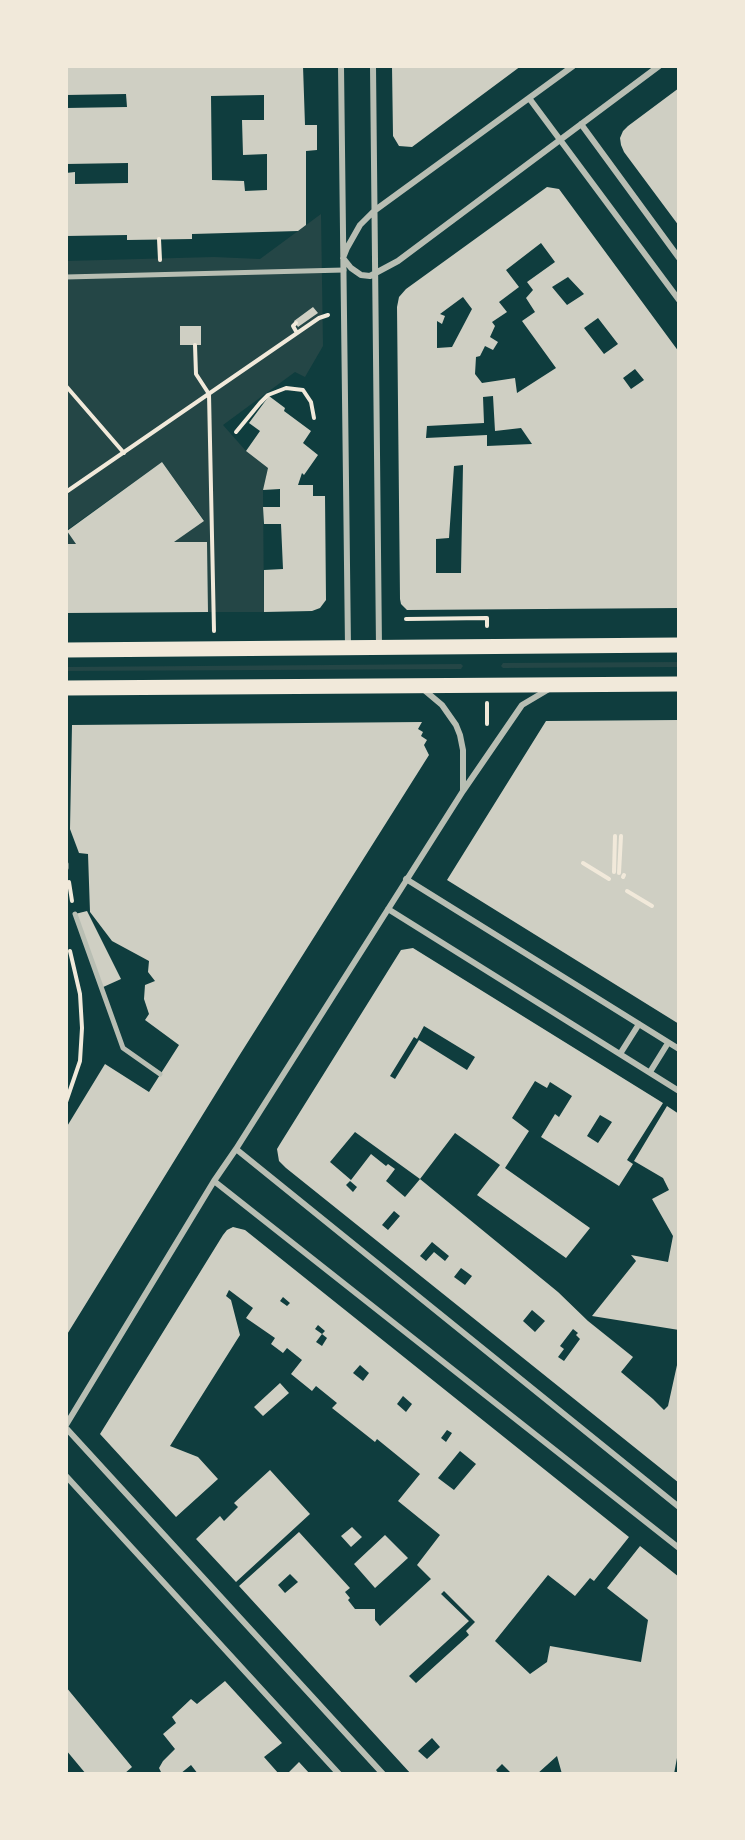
<!DOCTYPE html>
<style>
body{margin:0}
#map{position:relative;width:745px;height:1840px;overflow:hidden;background:#0f3d3e;font-family:"Titillium Web",sans-serif}
canvas{display:block}
.frame{position:absolute;inset:0;border:68px solid #f1e9da;pointer-events:none}
</style>
<div id="map">
<canvas width="745" height="1840"></canvas>
<div class="frame"></div>
</div>
<script>
const ctx = document.querySelector('canvas').getContext('2d');
ctx.lineJoin = 'round';
function fillPath(path, color) { ctx.fillStyle = color; ctx.fill(path, 'evenodd'); }
const shape = rows => new Path2D(rows.map(r => 'M' + r).join(''));
function trace(path, color, width, dash) { ctx.strokeStyle = color; ctx.lineWidth = width; ctx.lineCap = dash ? 'butt' : 'round'; ctx.setLineDash(dash || []); ctx.stroke(path); }
fillPath(shape([
 [321,214,323,346,305,377,295,372,223,425,246,451,268,468,263,490,264,612,208,612,207,542,174,542,204,520,162,462,67,530,76,544,66,544,66,261,214,257,260,259],
 [679,662,679,667,503,668,501,666,503,663],
 [461,664,463,666,461,669,66,671,66,667]
]), '#244646');
fillPath(shape([
 [66,66,303,66,305,125,317,125,317,150,306,151,306,225,298,231,192,234,192,239,127,240,127,235,66,236,66,173,75,172,75,184,128,183,128,163,66,164,66,108,127,107,126,94,66,95],
 [264,95,264,120,242,120,243,155,267,154,267,190,245,191,244,181,212,180,211,96],
 [392,66,521,66,412,147,399,146,393,136],
 [679,88,679,226,624,152,621,145,620,138,623,131,628,126],
 [547,187,559,189,679,352,679,608,407,610,401,604,400,599,397,307,399,297,406,289],
 [541,243,555,262,527,282,533,290,526,298,535,312,522,321,556,368,517,393,515,378,482,383,475,374,476,357,480,356,485,346,493,350,498,342,490,337,495,326,492,322,507,312,499,302,519,287,506,270],
 [568,277,584,294,567,305,552,287],
 [463,297,472,309,452,347,437,348,437,321,442,324,445,316,440,314],
 [598,318,618,344,604,354,584,328],
 [635,369,644,380,631,389,623,378],
 [493,396,495,431,521,428,532,444,487,446,487,435,426,438,427,426,484,423,483,397],
 [463,465,461,573,436,573,436,539,449,538,454,466],
 [313,307,318,313,298,327,294,321],
 [180,326,201,326,201,345,180,345],
 [269,396,285,408,284,411,311,431,303,443,318,455,304,475,302,473,298,485,313,485,313,496,325,496,326,600,320,608,312,611,264,612,264,570,283,569,281,524,264,524,263,507,280,507,280,489,263,490,268,468,246,451,260,431,249,423],
 [162,462,204,521,174,542,207,542,208,612,66,613,66,544,76,544,67,531],
 [679,720,679,1024,447,880,546,721],
 [422,722,418,729,423,732,421,736,427,740,424,745,429,755,239,1056,66,1336,66,1128,105,1064,149,1092,179,1045,145,1020,149,1014,144,999,145,985,155,981,148,972,149,961,112,941,90,912,88,854,79,853,70,829,72,725],
 [87,911,121,979,101,988,75,914],
 [413,948,663,1103,627,1160,633,1164,619,1186,541,1137,555,1114,559,1117,572,1096,550,1082,547,1088,535,1081,512,1118,529,1131,505,1168,590,1228,566,1258,477,1195,500,1165,455,1133,420,1179,355,1132,330,1162,351,1180,371,1154,386,1166,388,1164,395,1169,386,1181,405,1197,420,1179,558,1292,588,1321,633,1357,621,1372,653,1399,664,1410,668,1406,679,1356,679,1483,286,1168,279,1161,277,1149,280,1144,401,950],
 [424,1026,475,1057,467,1070,419,1040,395,1079,390,1076,414,1037,417,1039],
 [600,1115,612,1122,598,1143,587,1136],
 [350,1181,357,1187,353,1192,346,1185],
 [394,1211,400,1216,388,1230,382,1225],
 [432,1242,449,1256,445,1261,434,1252,426,1261,420,1256],
 [461,1268,472,1276,465,1285,454,1277],
 [532,1310,545,1321,535,1332,523,1321],
 [573,1329,578,1333,576,1335,580,1339,564,1361,558,1357,564,1349,560,1346],
 [667,1106,679,1114,679,1330,592,1316,636,1261,631,1255,668,1262,673,1236,652,1199,669,1190,663,1178,634,1161],
 [233,1227,245,1230,629,1537,594,1581,590,1578,575,1596,548,1575,495,1641,530,1674,547,1662,550,1646,641,1662,648,1620,607,1588,640,1546,679,1577,679,1747,674,1774,562,1774,557,1756,537,1774,512,1774,502,1764,496,1770,499,1774,411,1774,239,1586,299,1532,350,1588,345,1592,350,1598,348,1600,355,1609,375,1609,375,1620,380,1626,431,1579,417,1565,440,1535,398,1501,420,1474,377,1439,375,1442,332,1408,337,1403,316,1386,312,1391,291,1374,302,1360,287,1348,283,1353,271,1344,275,1338,246,1318,253,1308,229,1290,226,1296,231,1300,240,1335,170,1446,198,1457,218,1479,176,1517,100,1434,223,1235,227,1230],
 [283,1297,290,1303,287,1306,280,1301],
 [318,1325,325,1331,322,1334,315,1329],
 [322,1334,327,1338,322,1346,316,1342],
 [360,1365,369,1373,363,1381,353,1373],
 [403,1396,412,1404,406,1412,397,1404],
 [447,1430,452,1433,446,1442,441,1438],
 [460,1451,476,1464,454,1490,438,1478],
 [290,1574,298,1582,285,1593,278,1585],
 [444,1591,475,1622,466,1631,469,1635,416,1683,409,1676,469,1621,441,1594],
 [432,1738,440,1747,427,1759,418,1751],
 [280,1383,289,1393,263,1416,254,1407],
 [270,1470,310,1514,236,1582,196,1539,220,1516,224,1521,238,1507,234,1503],
 [352,1527,362,1537,351,1547,341,1536],
 [385,1535,408,1558,375,1588,354,1564],
 [225,1681,282,1743,264,1757,279,1774,198,1774,191,1765,180,1774,162,1774,159,1768,163,1761,175,1749,163,1734,176,1723,172,1717,191,1699,197,1704],
 [66,1687,132,1767,124,1774,86,1774,66,1750],
 [299,1762,310,1774,287,1774]
]), '#cfcfc3');
trace(shape([
 [159,239,160,260],
 [296,323,293,326,297,333],
 [195,345,196,374,209,394,214,631],
 [66,386,124,453],
 [236,432,260,403,268,395,286,388,303,390,311,402,314,418],
 [66,492,319,318,328,315],
 [406,619,487,618,487,626],
 [487,703,487,724],
 [583,863,609,879],
 [614,872,615,836],
 [619,873,621,836],
 [623,877,624,875],
 [69,882,72,901],
 [627,891,652,906],
 [66,1102,80,1061,82,1028,80,994,70,951]
]), '#f1e9da', 4);
trace(shape([
 [66,277,344,270],
 [66,864,66,868],
 [75,914,123,1048,160,1074]
]), '#b8beb3', 5);
trace(shape([
 [341,66,348,647],
 [373,66,379,647],
 [573,66,374,211,360,225,347,248,343,258,351,268,361,275,370,276,398,261,659,66],
 [529,98,679,300],
 [581,124,679,258],
 [423,689,442,705,456,725,460,735,463,750,463,790],
 [406,879,679,1049],
 [388,909,679,1091],
 [620,1054,639,1024],
 [650,1072,668,1043],
 [236,1149,679,1507],
 [214,1181,679,1548],
 [66,1425,214,1181,236,1149,463,791,522,705,549,689],
 [66,1428,383,1774],
 [66,1476,339,1774]
]), '#b8beb3', 6);
trace(shape([
 [66,650,679,645],
 [66,688,679,684]
]), '#f1e9da', 15);
</script>
